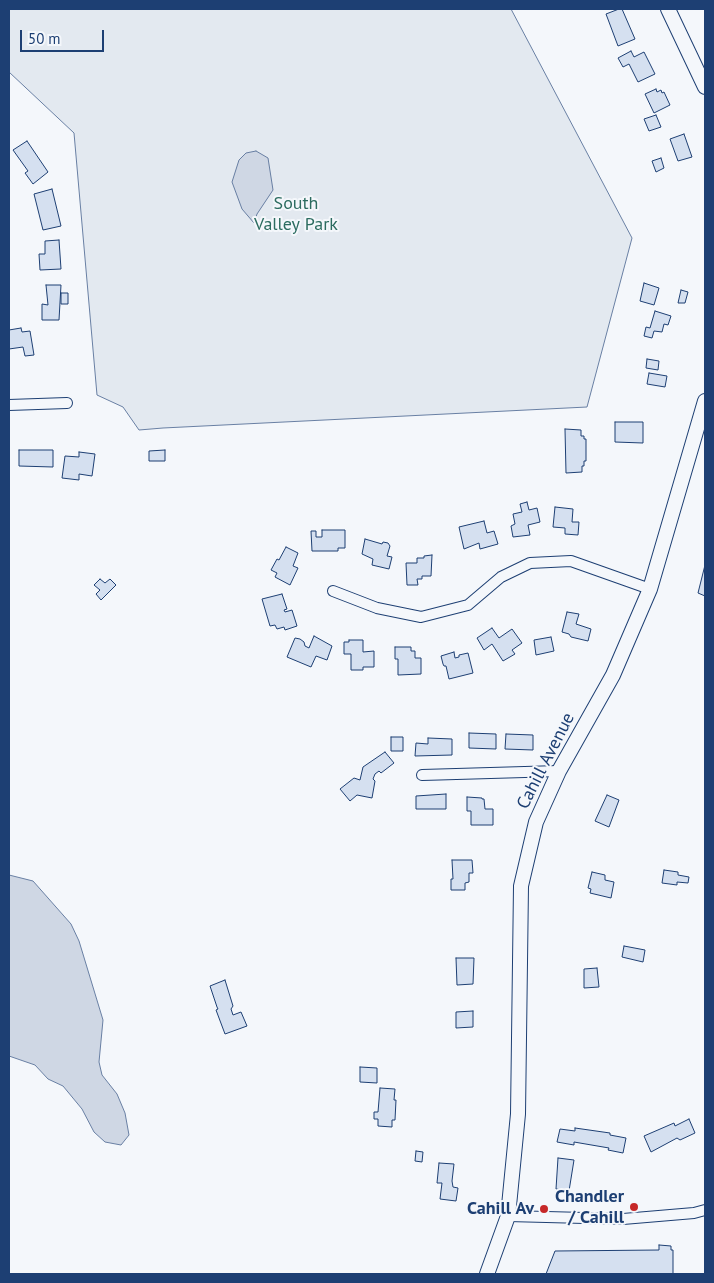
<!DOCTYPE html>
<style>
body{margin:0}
#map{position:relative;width:714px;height:1283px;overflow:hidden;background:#f4f7fb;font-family:"PT Sans",sans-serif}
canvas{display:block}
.frame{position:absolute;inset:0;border:10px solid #1d3f73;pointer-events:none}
.scale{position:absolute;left:20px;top:30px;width:84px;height:22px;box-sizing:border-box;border:2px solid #1d3f73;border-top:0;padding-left:6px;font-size:15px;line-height:18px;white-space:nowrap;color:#1d3f73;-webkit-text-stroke:4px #f4f7fb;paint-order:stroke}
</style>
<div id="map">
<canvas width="714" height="1283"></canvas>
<div class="frame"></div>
<div class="scale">50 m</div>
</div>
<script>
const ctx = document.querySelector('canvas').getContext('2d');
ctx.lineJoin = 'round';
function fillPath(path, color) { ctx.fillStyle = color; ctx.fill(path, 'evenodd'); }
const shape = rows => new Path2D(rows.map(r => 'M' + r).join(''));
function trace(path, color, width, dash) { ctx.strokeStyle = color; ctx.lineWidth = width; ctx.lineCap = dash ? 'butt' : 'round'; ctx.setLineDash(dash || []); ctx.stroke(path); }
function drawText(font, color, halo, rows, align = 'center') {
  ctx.font = font + ' "PT Sans",sans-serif'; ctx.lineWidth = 4; ctx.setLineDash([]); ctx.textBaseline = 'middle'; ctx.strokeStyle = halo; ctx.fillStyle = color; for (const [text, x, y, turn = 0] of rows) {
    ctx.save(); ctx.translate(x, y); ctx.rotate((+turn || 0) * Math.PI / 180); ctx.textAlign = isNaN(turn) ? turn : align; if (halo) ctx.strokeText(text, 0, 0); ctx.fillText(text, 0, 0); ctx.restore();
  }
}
const green = shape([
 [9,9,511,9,632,238,587,407,163,428,139,430,123,407,97,395,74,133,9,72,9,9]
]);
fillPath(green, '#e3e9f0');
trace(green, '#687fa3', 1);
const water = shape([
 [256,151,268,158,273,190,257,214,254,223,242,209,232,182,239,160,246,153,256,151],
 [9,875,33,881,71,924,79,941,103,1020,99,1062,102,1075,117,1094,125,1113,129,1135,121,1145,105,1142,94,1132,82,1109,63,1086,48,1079,35,1065,9,1056,9,875]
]);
fillPath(water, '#cfd7e4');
trace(water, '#687fa3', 1);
const building = shape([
 [619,9,622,9,635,39,618,46,606,14,619,9],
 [631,51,634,57,644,52,655,74,638,82,629,64,623,67,618,58,631,51],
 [656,89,657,92,661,90,662,93,664,92,670,105,654,113,645,94,656,89],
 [656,115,661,127,649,131,644,119,656,115],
 [684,134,692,157,678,161,670,139,684,134],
 [27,141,48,172,33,184,25,173,28,171,13,150,27,141],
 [661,158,664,168,656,172,652,161,661,158],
 [52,189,61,226,43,230,34,194,52,189],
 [59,240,61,269,40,270,39,254,45,254,45,241,59,240],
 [644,283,659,288,654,305,640,301,644,283],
 [46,285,61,285,59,320,42,320,42,304,48,305,46,285],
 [681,290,688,292,685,303,678,303,681,290],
 [61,293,68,293,68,304,61,304,61,293],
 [655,311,671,316,668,325,664,324,662,332,654,331,652,338,644,336,646,327,650,328,655,311],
 [21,328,22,332,30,331,34,355,25,356,23,347,9,349,9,330,21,328],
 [647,359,659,361,658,370,646,368,647,359],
 [649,373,667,376,665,387,647,384,649,373],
 [615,422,643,422,643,443,615,442,615,422],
 [565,429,581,430,581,436,584,436,584,439,586,439,586,461,584,461,584,466,582,466,582,472,566,473,565,429],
 [19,450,53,450,53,467,19,466,19,450],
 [165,450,165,461,149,461,149,451,165,450],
 [79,452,95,454,92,476,79,474,79,480,62,478,65,456,79,457,79,452],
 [527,502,529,510,537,508,540,522,528,525,530,535,513,537,511,526,515,524,513,514,522,512,520,504,527,502],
 [555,507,573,509,572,522,579,522,578,535,565,534,565,528,553,527,555,507],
 [484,521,487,533,494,531,498,544,480,549,479,543,464,549,459,527,484,521],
 [322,530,345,530,345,548,338,548,338,551,312,551,311,531,316,531,316,537,322,537,322,530],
 [365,539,382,544,383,542,388,543,390,546,387,556,392,557,389,569,372,565,373,559,362,554,365,539],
 [286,547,298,553,293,566,298,568,290,585,275,577,277,573,271,570,277,559,279,560,286,547],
 [432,555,431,576,422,576,422,579,417,579,418,585,407,585,406,563,417,563,417,558,424,558,424,556,432,555],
 [705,565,705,596,698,593,705,565],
 [100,579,105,583,110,579,116,585,101,600,96,594,100,590,94,585,100,579],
 [282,594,287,609,284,610,285,612,292,610,297,626,285,630,284,627,277,629,275,625,270,626,262,599,282,594],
 [567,612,579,614,576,624,591,629,588,641,571,637,569,634,562,632,567,612],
 [492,628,499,638,512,629,522,643,512,650,515,654,503,661,492,644,484,650,477,638,492,628],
 [314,636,332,646,327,660,316,656,311,667,287,657,295,638,300,639,304,642,305,646,309,648,314,636],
 [551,637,554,651,536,655,534,640,551,637],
 [349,640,363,640,363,652,374,651,374,667,363,667,363,670,351,670,351,654,344,654,344,642,349,642,349,640],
 [395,647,411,647,411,651,415,651,415,658,421,658,421,674,398,675,398,659,395,659,395,647],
 [454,652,455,658,459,657,459,655,468,653,473,673,449,679,446,666,444,666,443,664,441,656,454,652],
 [469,733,496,734,496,749,469,748,469,733],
 [506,734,533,735,533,750,505,749,506,734],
 [391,737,403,737,403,751,391,751,391,737],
 [428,738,452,739,452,755,415,756,416,743,428,744,428,738],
 [385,752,394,763,381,773,379,771,375,774,373,779,375,781,372,798,357,795,350,801,340,789,354,778,360,780,363,767,385,752],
 [446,794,446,809,416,809,416,796,446,794],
 [607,795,619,800,609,827,595,821,607,795],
 [467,797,482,798,482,799,484,799,485,809,493,809,493,825,471,825,471,811,467,811,467,797],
 [452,860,472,860,473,873,469,873,469,882,465,883,465,890,451,890,451,879,453,879,452,860],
 [664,870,678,872,678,875,689,877,688,883,677,882,677,885,662,883,664,870],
 [592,872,605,875,605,880,614,882,611,898,590,893,591,889,588,888,592,872],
 [624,946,645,950,643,962,622,957,624,946],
 [456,958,474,958,473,984,457,985,456,958],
 [597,968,599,987,584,988,584,969,597,968],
 [225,980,233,1006,231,1009,233,1015,241,1012,247,1026,225,1034,216,1010,218,1009,217,1007,210,986,225,980],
 [473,1011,473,1027,456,1028,456,1012,473,1011],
 [360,1067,377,1068,377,1083,360,1082,360,1067],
 [380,1088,395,1089,394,1100,396,1100,395,1120,392,1120,392,1127,378,1126,378,1119,374,1119,374,1112,378,1112,380,1088],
 [689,1119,695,1133,680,1140,677,1138,651,1152,644,1136,674,1123,675,1126,689,1119],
 [575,1128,610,1133,610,1135,626,1138,623,1153,608,1150,609,1148,574,1142,574,1145,557,1142,560,1129,575,1131,575,1128],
 [416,1151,423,1152,422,1162,415,1161,416,1151],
 [558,1158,574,1160,569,1191,556,1189,558,1158],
 [439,1163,454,1164,452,1181,453,1187,458,1188,456,1201,440,1199,442,1183,437,1183,439,1163],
 [659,1245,671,1246,671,1250,673,1250,673,1274,546,1274,555,1251,659,1250,659,1245]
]);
fillPath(building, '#d5e0f0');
trace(building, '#1d3f73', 1);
const street = shape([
 [9,405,67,403],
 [333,591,377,608,421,617,468,605,501,577,530,563,571,561,650,589],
 [422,775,559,771],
 [508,1216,623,1219,694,1213,705,1210]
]);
const secondary = shape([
 [668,9,705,87],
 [487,1274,508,1216,518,1114,521,886,536,822,559,771,613,675,650,589,705,401]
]);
trace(street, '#1d3f73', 12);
trace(secondary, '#1d3f73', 16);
trace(street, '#f4f7fb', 10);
trace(secondary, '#f4f7fb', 14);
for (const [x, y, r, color] of [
 [634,1207,5,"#c62828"],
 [544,1209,5,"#c62828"]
]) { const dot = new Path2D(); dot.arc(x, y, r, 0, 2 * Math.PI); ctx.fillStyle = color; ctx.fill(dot); trace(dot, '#f4f7fb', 2); }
drawText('18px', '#2c6c60', '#f4f7fb', [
 ["South",296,204],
 ["Valley Park",296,225]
]);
drawText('18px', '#1d3f73', '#f4f7fb', [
 ["Cahill Avenue",546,761,-63]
]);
drawText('bold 18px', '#1d3f73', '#f4f7fb', [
 ["Chandler",624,1197],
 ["/ Cahill",624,1218],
 ["Cahill Av",534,1209]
], 'right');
</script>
